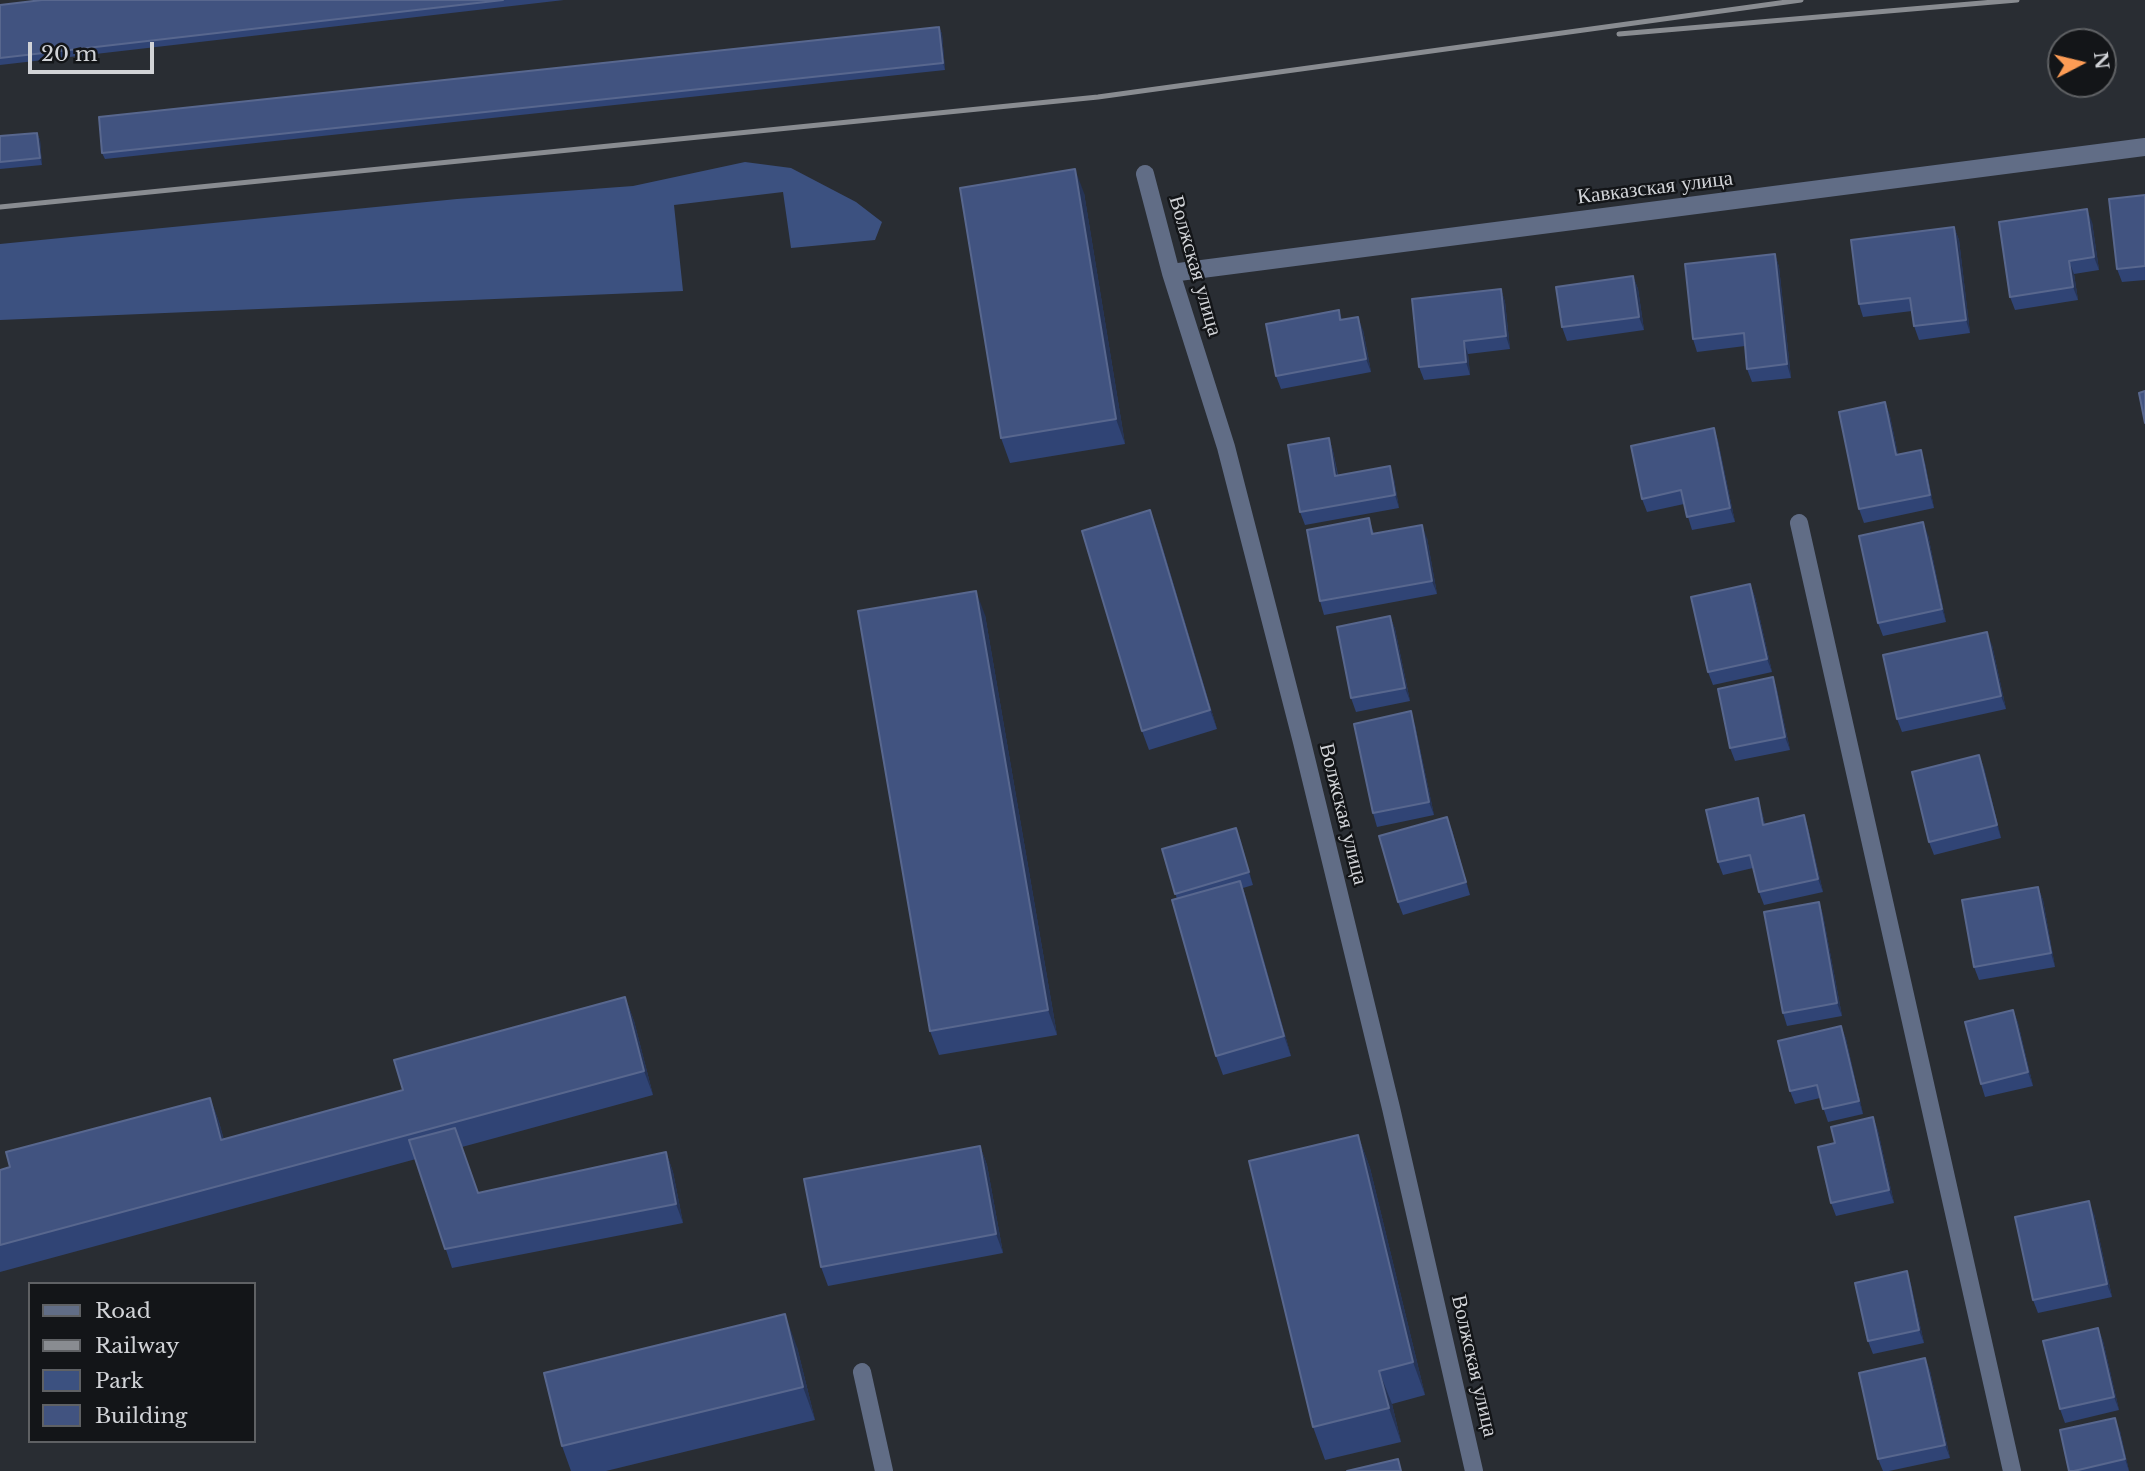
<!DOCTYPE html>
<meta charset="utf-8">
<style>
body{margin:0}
#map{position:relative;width:2145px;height:1471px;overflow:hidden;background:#292d33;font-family:"Libre Baskerville",serif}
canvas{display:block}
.legend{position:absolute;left:28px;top:1282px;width:228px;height:161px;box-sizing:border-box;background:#131518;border:2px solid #5f6164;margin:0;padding:9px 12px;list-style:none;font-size:21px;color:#d1d3d7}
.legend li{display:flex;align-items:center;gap:14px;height:35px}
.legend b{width:35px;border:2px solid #5f6164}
.north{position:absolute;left:2047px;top:28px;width:70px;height:70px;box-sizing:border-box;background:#131518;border:2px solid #5f6164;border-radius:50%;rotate:83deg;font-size:19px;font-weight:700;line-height:28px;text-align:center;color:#d1d3d7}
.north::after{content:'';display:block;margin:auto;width:24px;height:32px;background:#fd9c55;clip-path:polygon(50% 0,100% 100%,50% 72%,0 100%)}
.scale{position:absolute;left:28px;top:42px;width:126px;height:32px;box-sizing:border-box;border:4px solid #d1d3d7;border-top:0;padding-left:9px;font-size:21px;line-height:24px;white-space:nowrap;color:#d1d3d7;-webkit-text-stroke:5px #131518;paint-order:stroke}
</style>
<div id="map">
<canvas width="2145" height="1471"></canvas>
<ul class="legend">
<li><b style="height:9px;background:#616d86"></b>Road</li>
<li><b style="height:9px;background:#898c91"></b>Railway</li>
<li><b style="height:19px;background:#3c5180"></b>Park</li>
<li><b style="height:19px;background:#415380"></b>Building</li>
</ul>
<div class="north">N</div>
<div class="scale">20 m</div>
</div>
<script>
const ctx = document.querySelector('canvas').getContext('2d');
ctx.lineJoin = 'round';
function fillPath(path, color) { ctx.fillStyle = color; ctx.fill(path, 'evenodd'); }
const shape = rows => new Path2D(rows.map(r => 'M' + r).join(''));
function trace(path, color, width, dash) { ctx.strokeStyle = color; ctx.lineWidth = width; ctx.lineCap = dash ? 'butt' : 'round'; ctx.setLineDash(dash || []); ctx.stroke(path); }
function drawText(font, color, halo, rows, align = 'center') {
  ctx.font = font + ' "Libre Baskerville",serif'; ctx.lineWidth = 5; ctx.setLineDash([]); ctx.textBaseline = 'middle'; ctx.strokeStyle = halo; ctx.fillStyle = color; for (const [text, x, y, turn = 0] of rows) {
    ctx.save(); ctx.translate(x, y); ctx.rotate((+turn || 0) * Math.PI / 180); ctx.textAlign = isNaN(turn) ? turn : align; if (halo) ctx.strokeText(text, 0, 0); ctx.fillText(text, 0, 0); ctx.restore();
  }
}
fillPath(shape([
 [745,162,791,168,856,202,882,222,875,240,791,248,783,192,674,205,683,291,0,320,0,244,457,199,633,186]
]), '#3c5180');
trace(shape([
 [1145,174,1171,273,1226,447,1302,742,1391,1108,1474,1471],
 [1171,273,2145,147],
 [1799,523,2012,1471],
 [862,1372,884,1471]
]), '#616d86', 18);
trace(shape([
 [1619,34,2017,0],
 [0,207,1098,97,1801,0]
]), '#898c91', 5);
fillPath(shape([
 [42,0,564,0,0,65,0,5],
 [939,27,942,34,945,70,105,159,102,153],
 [37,133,40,140,42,165,0,169,0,136],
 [1084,193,1125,444,1010,463,1001,438],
 [2145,195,2145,280,2122,282,2117,269],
 [2092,222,2099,270,2074,274,2078,300,2015,310,2010,297],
 [1954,227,1959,240,1970,333,1919,340,1914,326,1912,311,1863,317,1859,304],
 [1775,254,1779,267,1791,378,1752,382,1747,369,1745,346,1697,352,1693,339],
 [1633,276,1638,289,1644,330,1567,341,1562,327],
 [1501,289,1505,302,1510,349,1468,354,1470,375,1424,380,1419,367],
 [1339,310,1342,320,1363,330,1371,372,1281,389,1276,376],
 [1885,402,1890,416,1898,455,1925,463,1934,508,1864,523,1859,509],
 [1714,428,1718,441,1735,522,1692,530,1684,504,1647,512,1642,499],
 [1329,438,1333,451,1338,475,1394,479,1399,508,1305,525,1300,512],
 [1369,518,1374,534,1427,538,1437,594,1324,615,1320,601],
 [1157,529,1217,729,1149,750,1142,731],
 [1928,535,1946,622,1883,636,1878,623],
 [1750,584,1755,597,1772,672,1713,685,1708,672],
 [985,615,1057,1035,939,1055,930,1031],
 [1390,616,1395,629,1410,701,1356,712,1351,698],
 [1992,645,2006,709,1902,732,1897,719],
 [1773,677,1777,690,1790,750,1735,761,1730,748],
 [1415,725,1434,815,1377,827,1373,813],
 [1979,755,1984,768,2001,838,1934,855,1929,842],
 [1762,812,1765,824,1804,815,1808,828,1823,892,1764,905,1759,892,1753,868,1723,875,1718,862],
 [1236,828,1253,885,1243,888,1291,1056,1223,1075,1216,1056,1177,899,1162,849],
 [1452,830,1470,895,1403,915,1398,902],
 [2038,887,2043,900,2055,967,1979,980,1974,967],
 [1819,902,1823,915,1842,1016,1787,1026,1783,1013],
 [625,997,634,1021,653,1095,462,1147,478,1193,666,1152,673,1172,683,1223,452,1268,416,1159,0,1272,0,1170,210,1098,219,1122,224,1140,403,1090],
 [2013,1010,2018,1023,2033,1086,1985,1097,1981,1084],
 [1841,1026,1846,1039,1863,1114,1828,1122,1820,1098,1795,1104,1790,1091],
 [1873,1117,1878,1131,1894,1203,1836,1216,1831,1203,1835,1143],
 [1358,1135,1370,1168,1425,1395,1392,1404,1401,1442,1325,1460,1313,1427],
 [980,1146,987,1165,1003,1253,828,1286,821,1267],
 [2094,1214,2112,1297,2038,1313,2033,1300],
 [1907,1271,1911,1285,1924,1343,1873,1354,1868,1341],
 [2098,1328,2103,1341,2119,1410,2065,1423,2060,1409],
 [797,1347,815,1420,606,1471,571,1471,562,1446],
 [1925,1358,1930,1371,1950,1458,1889,1471,1883,1471,1878,1459],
 [2120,1431,2129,1471,2069,1471]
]), '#304475');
fillPath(shape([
 [939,27,942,34,945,70,943,63],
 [37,133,40,140,42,165,40,158],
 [1075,169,1084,193,1125,444,1116,419],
 [2087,209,2092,222,2099,270,2094,257],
 [1954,227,1959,240,1970,333,1966,320],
 [1775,254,1779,267,1791,378,1787,364],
 [2069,261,2074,274,2078,300,2073,287],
 [1633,276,1638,289,1644,330,1639,317],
 [1501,289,1505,302,1510,349,1506,336],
 [1358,317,1363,330,1371,372,1366,359],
 [1464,341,1468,354,1470,375,1466,362],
 [1885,402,1890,416,1901,468,1896,455],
 [1714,428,1718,441,1735,522,1730,508],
 [1329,438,1333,451,1340,489,1335,476],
 [1921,450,1925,463,1934,508,1930,495],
 [1390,466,1394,479,1399,508,1395,495],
 [1150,510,1157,529,1217,729,1210,710],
 [1923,522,1928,535,1946,622,1942,609],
 [1422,525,1427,538,1437,594,1432,581],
 [1750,584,1755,597,1772,672,1767,659],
 [976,591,985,615,1057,1035,1048,1010],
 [1390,616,1395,629,1410,701,1405,688],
 [1987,632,1992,645,2006,709,2001,696],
 [1773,677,1777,690,1790,750,1785,737],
 [1411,711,1415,725,1434,815,1429,802],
 [1979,755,1984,768,2001,838,1997,825],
 [1758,798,1762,812,1768,838,1763,825],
 [1804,815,1808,828,1823,892,1818,879],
 [1447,817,1452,830,1470,895,1466,882],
 [1236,828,1241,841,1253,885,1249,872],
 [1240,881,1247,900,1291,1056,1284,1036],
 [2038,887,2043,900,2055,967,2051,953],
 [1819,902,1823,915,1842,1016,1837,1003],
 [625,997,634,1021,653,1095,644,1071],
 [2013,1010,2018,1023,2033,1086,2028,1072],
 [1841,1026,1846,1039,1863,1114,1859,1101],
 [210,1098,219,1122,230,1165,221,1140],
 [1873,1117,1878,1131,1894,1203,1889,1190],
 [1358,1135,1370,1168,1425,1395,1413,1362],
 [980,1146,987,1165,1003,1253,996,1234],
 [666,1152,673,1172,683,1223,676,1204],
 [2089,1201,2094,1214,2112,1297,2107,1284],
 [1907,1271,1911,1285,1924,1343,1919,1330],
 [785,1314,797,1347,815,1420,803,1387],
 [2098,1328,2103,1341,2119,1410,2114,1397],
 [1925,1358,1930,1371,1950,1458,1945,1445],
 [1379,1371,1392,1404,1401,1442,1389,1408],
 [2115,1418,2120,1431,2129,1471,2125,1459]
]), '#263456');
const building = shape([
 [42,0,503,0,0,58,0,5,42,0],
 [939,27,943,63,102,153,99,117,939,27],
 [37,133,40,158,0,162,0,136,37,133],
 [1075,169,1116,419,1001,438,960,188,1075,169],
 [2145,195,2145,266,2117,269,2109,199,2145,195],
 [2087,209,2094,257,2069,261,2073,287,2010,297,1999,222,2087,209],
 [1954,227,1966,320,1914,326,1910,298,1859,304,1851,240,1954,227],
 [1775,254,1787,364,1747,369,1744,333,1693,339,1685,264,1775,254],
 [1633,276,1639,317,1562,327,1556,287,1633,276],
 [1501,289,1506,336,1464,341,1466,362,1419,367,1412,299,1501,289],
 [1339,310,1340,320,1358,317,1366,359,1276,376,1266,324,1339,310],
 [2145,391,2145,423,2139,393,2145,391],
 [1885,402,1896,455,1921,450,1930,495,1859,509,1839,412,1885,402],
 [1714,428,1730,508,1687,517,1681,490,1642,499,1631,446,1714,428],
 [1329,438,1335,476,1390,466,1395,495,1300,512,1288,445,1329,438],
 [1150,510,1210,710,1142,731,1082,531,1150,510],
 [1369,518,1372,534,1422,525,1432,581,1320,601,1307,530,1369,518],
 [1923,522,1942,609,1878,623,1859,536,1923,522],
 [1750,584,1767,659,1708,672,1691,597,1750,584],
 [976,591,1048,1010,930,1031,858,611,976,591],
 [1390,616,1405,688,1351,698,1337,627,1390,616],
 [1987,632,2001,696,1897,719,1883,655,1987,632],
 [1773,677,1785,737,1730,748,1718,689,1773,677],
 [1411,711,1429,802,1373,813,1354,724,1411,711],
 [1979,755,1997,825,1929,842,1912,772,1979,755],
 [1758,798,1763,825,1804,815,1818,879,1759,892,1750,855,1718,862,1706,810,1758,798],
 [1447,817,1466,882,1398,902,1379,836,1447,817],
 [1236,828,1249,872,1175,894,1162,849,1236,828],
 [1240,881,1284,1036,1216,1056,1172,900,1240,881],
 [2038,887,2051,953,1974,967,1962,900,2038,887],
 [1819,902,1837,1003,1783,1013,1764,912,1819,902],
 [625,997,644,1071,0,1245,0,1170,10,1167,6,1152,210,1098,221,1140,403,1090,394,1060,625,997],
 [2013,1010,2028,1072,1981,1084,1965,1022,2013,1010],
 [1841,1026,1859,1101,1823,1109,1817,1085,1790,1091,1778,1041,1841,1026],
 [1873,1117,1889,1190,1831,1203,1818,1147,1835,1143,1831,1127,1873,1117],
 [455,1128,478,1193,666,1152,676,1204,445,1249,409,1140,455,1128],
 [1358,1135,1413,1362,1379,1371,1389,1408,1313,1427,1249,1161,1358,1135],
 [980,1146,996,1234,821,1267,804,1179,980,1146],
 [2089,1201,2107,1284,2033,1300,2015,1217,2089,1201],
 [1907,1271,1919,1330,1868,1341,1855,1283,1907,1271],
 [785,1314,803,1387,562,1446,544,1373,785,1314],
 [2098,1328,2114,1397,2060,1409,2043,1341,2098,1328],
 [1925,1358,1945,1445,1878,1459,1859,1373,1925,1358],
 [2115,1418,2125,1459,2074,1471,2069,1471,2060,1430,2115,1418],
 [1398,1459,1401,1471,1347,1471,1398,1459]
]);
fillPath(building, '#415380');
trace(building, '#58678e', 2);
drawText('21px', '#d1d3d7', '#131518', [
 ["Кавказская улица",1655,188,-7],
 ["Волжская улица",1195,266,74],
 ["Волжская улица",1343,814,76],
 ["Волжская улица",1474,1366,77]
]);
</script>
